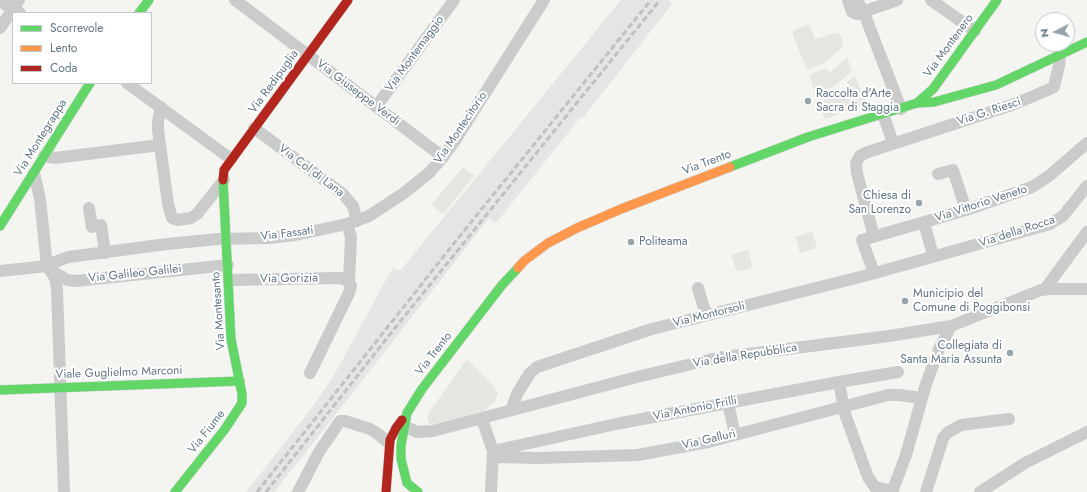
<!DOCTYPE html>
<meta charset="utf-8">
<style>
body{margin:0}
#map{position:relative;width:1087px;height:492px;overflow:hidden;background:#f4f4f1;font-family:Jost,sans-serif}
canvas{display:block}
.legend{position:absolute;left:12px;top:12px;width:140px;height:72px;box-sizing:border-box;background:#fff;border:1px solid #c0c9cd;margin:0;padding:5px 7px;list-style:none;font-size:12px;color:#627783}
.legend li{display:flex;align-items:center;gap:8px;height:20px}
.legend b{width:20px;border:1px solid #c0c9cd}
.north{position:absolute;left:1035px;top:12px;width:40px;height:40px;box-sizing:border-box;background:#fff;border:1px solid #c0c9cd;border-radius:50%;rotate:264deg;font-size:11px;font-weight:700;line-height:16px;text-align:center;color:#627783}
.north::after{content:'';display:block;margin:auto;width:14px;height:18px;background:#95a3aa;clip-path:polygon(50% 0,100% 100%,50% 72%,0 100%)}
</style>
<div id="map">
<canvas width="1087" height="492"></canvas>
<ul class="legend">
<li><b style="height:5px;background:#63d668"></b>Scorrevole</li>
<li><b style="height:5px;background:#ff974d"></b>Lento</li>
<li><b style="height:5px;background:#b3261e"></b>Coda</li>
</ul>
<div class="north">N</div>
</div>
<script>
const ctx = document.querySelector('canvas').getContext('2d');
ctx.lineJoin = 'round';
function fillPath(path, color) { ctx.fillStyle = color; ctx.fill(path, 'evenodd'); }
const shape = rows => new Path2D(rows.map(r => 'M' + r).join(''));
function trace(path, color, width, dash) { ctx.strokeStyle = color; ctx.lineWidth = width; ctx.lineCap = dash ? 'butt' : 'round'; ctx.setLineDash(dash || []); ctx.stroke(path); }
function drawText(font, color, halo, rows, align = 'center') {
  ctx.font = font + ' Jost,sans-serif'; ctx.lineWidth = 4; ctx.setLineDash([]); ctx.textBaseline = 'middle'; ctx.strokeStyle = halo; ctx.fillStyle = color; for (const [text, x, y, turn = 0] of rows) {
    ctx.save(); ctx.translate(x, y); ctx.rotate((+turn || 0) * Math.PI / 180); ctx.textAlign = isNaN(turn) ? turn : align; if (halo) ctx.strokeText(text, 0, 0); ctx.fillText(text, 0, 0); ctx.restore();
  }
}
fillPath(shape([
 [621,0,668,0,672,4,582,119,580,118,496,223,489,218,333,418,274,492,246,492,311,409,333,377,393,267,400,271]
]), '#e4e5e4');
fillPath(shape([
 [809,24,815,39,839,32,844,46,824,63,807,70,793,35,793,30],
 [847,57,852,71,833,87,815,93,809,75,825,68,830,73],
 [855,76,867,104,825,119,819,105,836,91,839,94,849,85,847,82],
 [463,167,474,176,443,214,431,205],
 [812,231,817,248,800,253,795,237],
 [748,250,753,267,737,272,731,255],
 [467,359,495,387,498,394,495,401,484,411,434,425,429,424,427,418,430,411]
]), '#e4e7df');
const fast = shape([
 [139,13,149,0],
 [917,103,933,89,997,0],
 [730,167,808,137,917,103,934,102,996,85,1087,42],
 [0,226,90,83],
 [0,390,240,381],
 [175,492,225,429,242,403,242,394,231,339,223,180],
 [418,492,407,483,401,459,401,445,407,413,422,389,502,285,518,268]
]);
const slow = shape([
 [518,268,524,261,548,243,577,228,621,209,730,167]
]);
const jam = shape([
 [223,180,224,170,348,0],
 [386,492,390,440,396,428,402,420]
]);
trace(fast, '#d0d2d1', 10);
trace(slow, '#d0d2d1', 10);
trace(jam, '#d0d2d1', 10);
trace(shape([
 [235,0,443,157],
 [848,0,852,12,857,14,897,0],
 [857,0,864,13,901,109],
 [931,0,975,31],
 [0,1,20,13],
 [0,28,19,0],
 [127,83,231,159],
 [161,107,158,121,158,130,168,204,172,218,178,220,191,218,197,214,224,180],
 [376,107,454,0],
 [883,114,893,143],
 [254,128,343,194,353,206,357,221],
 [44,156,55,158,160,145],
 [34,173,40,199,47,266,55,278,57,289,64,492],
 [938,174,953,170,966,210],
 [89,208,92,227,101,225,105,253],
 [924,222,933,256],
 [347,224,351,237,349,281],
 [874,237,857,173,856,163,860,156,865,153,1012,105,1050,89,1054,87,1055,82,1059,66,1060,56],
 [51,270,67,280,76,281,228,265],
 [0,271,47,266,60,260,69,257,167,244,218,239,268,238,295,235,347,224,369,216,404,193,429,173,443,157,456,139,544,0],
 [874,273,862,240,966,210,1032,187,1049,176,1087,143],
 [229,280,340,278,349,281,351,286,349,293,310,373],
 [698,288,706,315],
 [1045,289,1087,232],
 [839,382,845,414,868,477,875,487,893,491],
 [728,403,735,435],
 [512,410,514,402,517,394,530,373,537,367,652,329,864,276,1050,224,1063,216,1087,186],
 [482,419,493,451,491,492],
 [404,426,417,432,433,431,633,378,717,358,889,336,951,326,1041,290,1051,289,1087,289],
 [493,451,621,423,839,382,898,372],
 [493,457,539,458,638,455,708,442,888,395,899,395,921,398],
 [298,492,319,452,340,421,345,421,370,429,378,434,389,443],
 [892,492,906,455,926,384,939,349,951,326],
 [926,492,940,448,943,438,947,433,961,425,1009,419],
 [980,492,1025,463,1087,432]
]), '#cacbcb', 12);
trace(fast, '#63d668', 9);
trace(slow, '#ff974d', 9);
trace(jam, '#b3261e', 9);
trace(shape([
 [257,492,459,237,651,0],
 [266,492,395,328,660,0]
]), '#bfc1c2', 3, [6, 3]);
for (const [x, y, r, color] of [
 [808,101,4,"#95a3aa"],
 [919,203,4,"#95a3aa"],
 [631,242,4,"#95a3aa"],
 [905,301,4,"#95a3aa"],
 [1010,353,4,"#95a3aa"]
]) { const dot = new Path2D(); dot.arc(x, y, r, 0, 2 * Math.PI); ctx.fillStyle = color; ctx.fill(dot); trace(dot, '#fff', 1.5); }
drawText('12px', '#627783', '#fff', [
 ["Via Montenero",949,46,-54],
 ["Via Montemaggio",415,54,-54],
 ["Via Redipuglia",274,82,-54],
 ["Via Giuseppe Verdi",358,93,37],
 ["Via G. Riesci",989,112,-18],
 ["Via Montecitorio",461,128,-56],
 ["Via Montegrappa",41,138,-58],
 ["Via Trento",707,163,-21],
 ["Via Col di Lana",311,171,37],
 ["Via Vittorio Veneto",981,204,-18],
 ["Via della Rocca",1017,232,-18],
 ["Via Fassati",287,234,-7],
 ["Via Galileo Galilei",135,274,-6],
 ["Via Gorizia",289,279,-1],
 ["Via Montesanto",219,311,-94],
 ["Via Montorsoli",709,315,-14],
 ["Via Trento",434,354,-52],
 ["Via della Repubblica",745,356,-9],
 ["Viale Guglielmo Marconi",119,373,-2],
 ["Via Antonio Frilli",695,409,-11],
 ["Via Fiume",207,432,-52],
 ["Via Gallurì",709,440,-13]
]);
drawText('12px', '#627783', '#fff', [
 ["Raccolta d'Arte",816,94],
 ["Sacra di Staggia",816,108],
 ["Chiesa di",911,196,"right"],
 ["San Lorenzo",911,210,"right"],
 ["Politeama",639,242],
 ["Municipio del",913,294],
 ["Comune di Poggibonsi",913,308],
 ["Collegiata di",1002,346,"right"],
 ["Santa Maria Assunta",1002,360,"right"]
], 'left');
</script>
